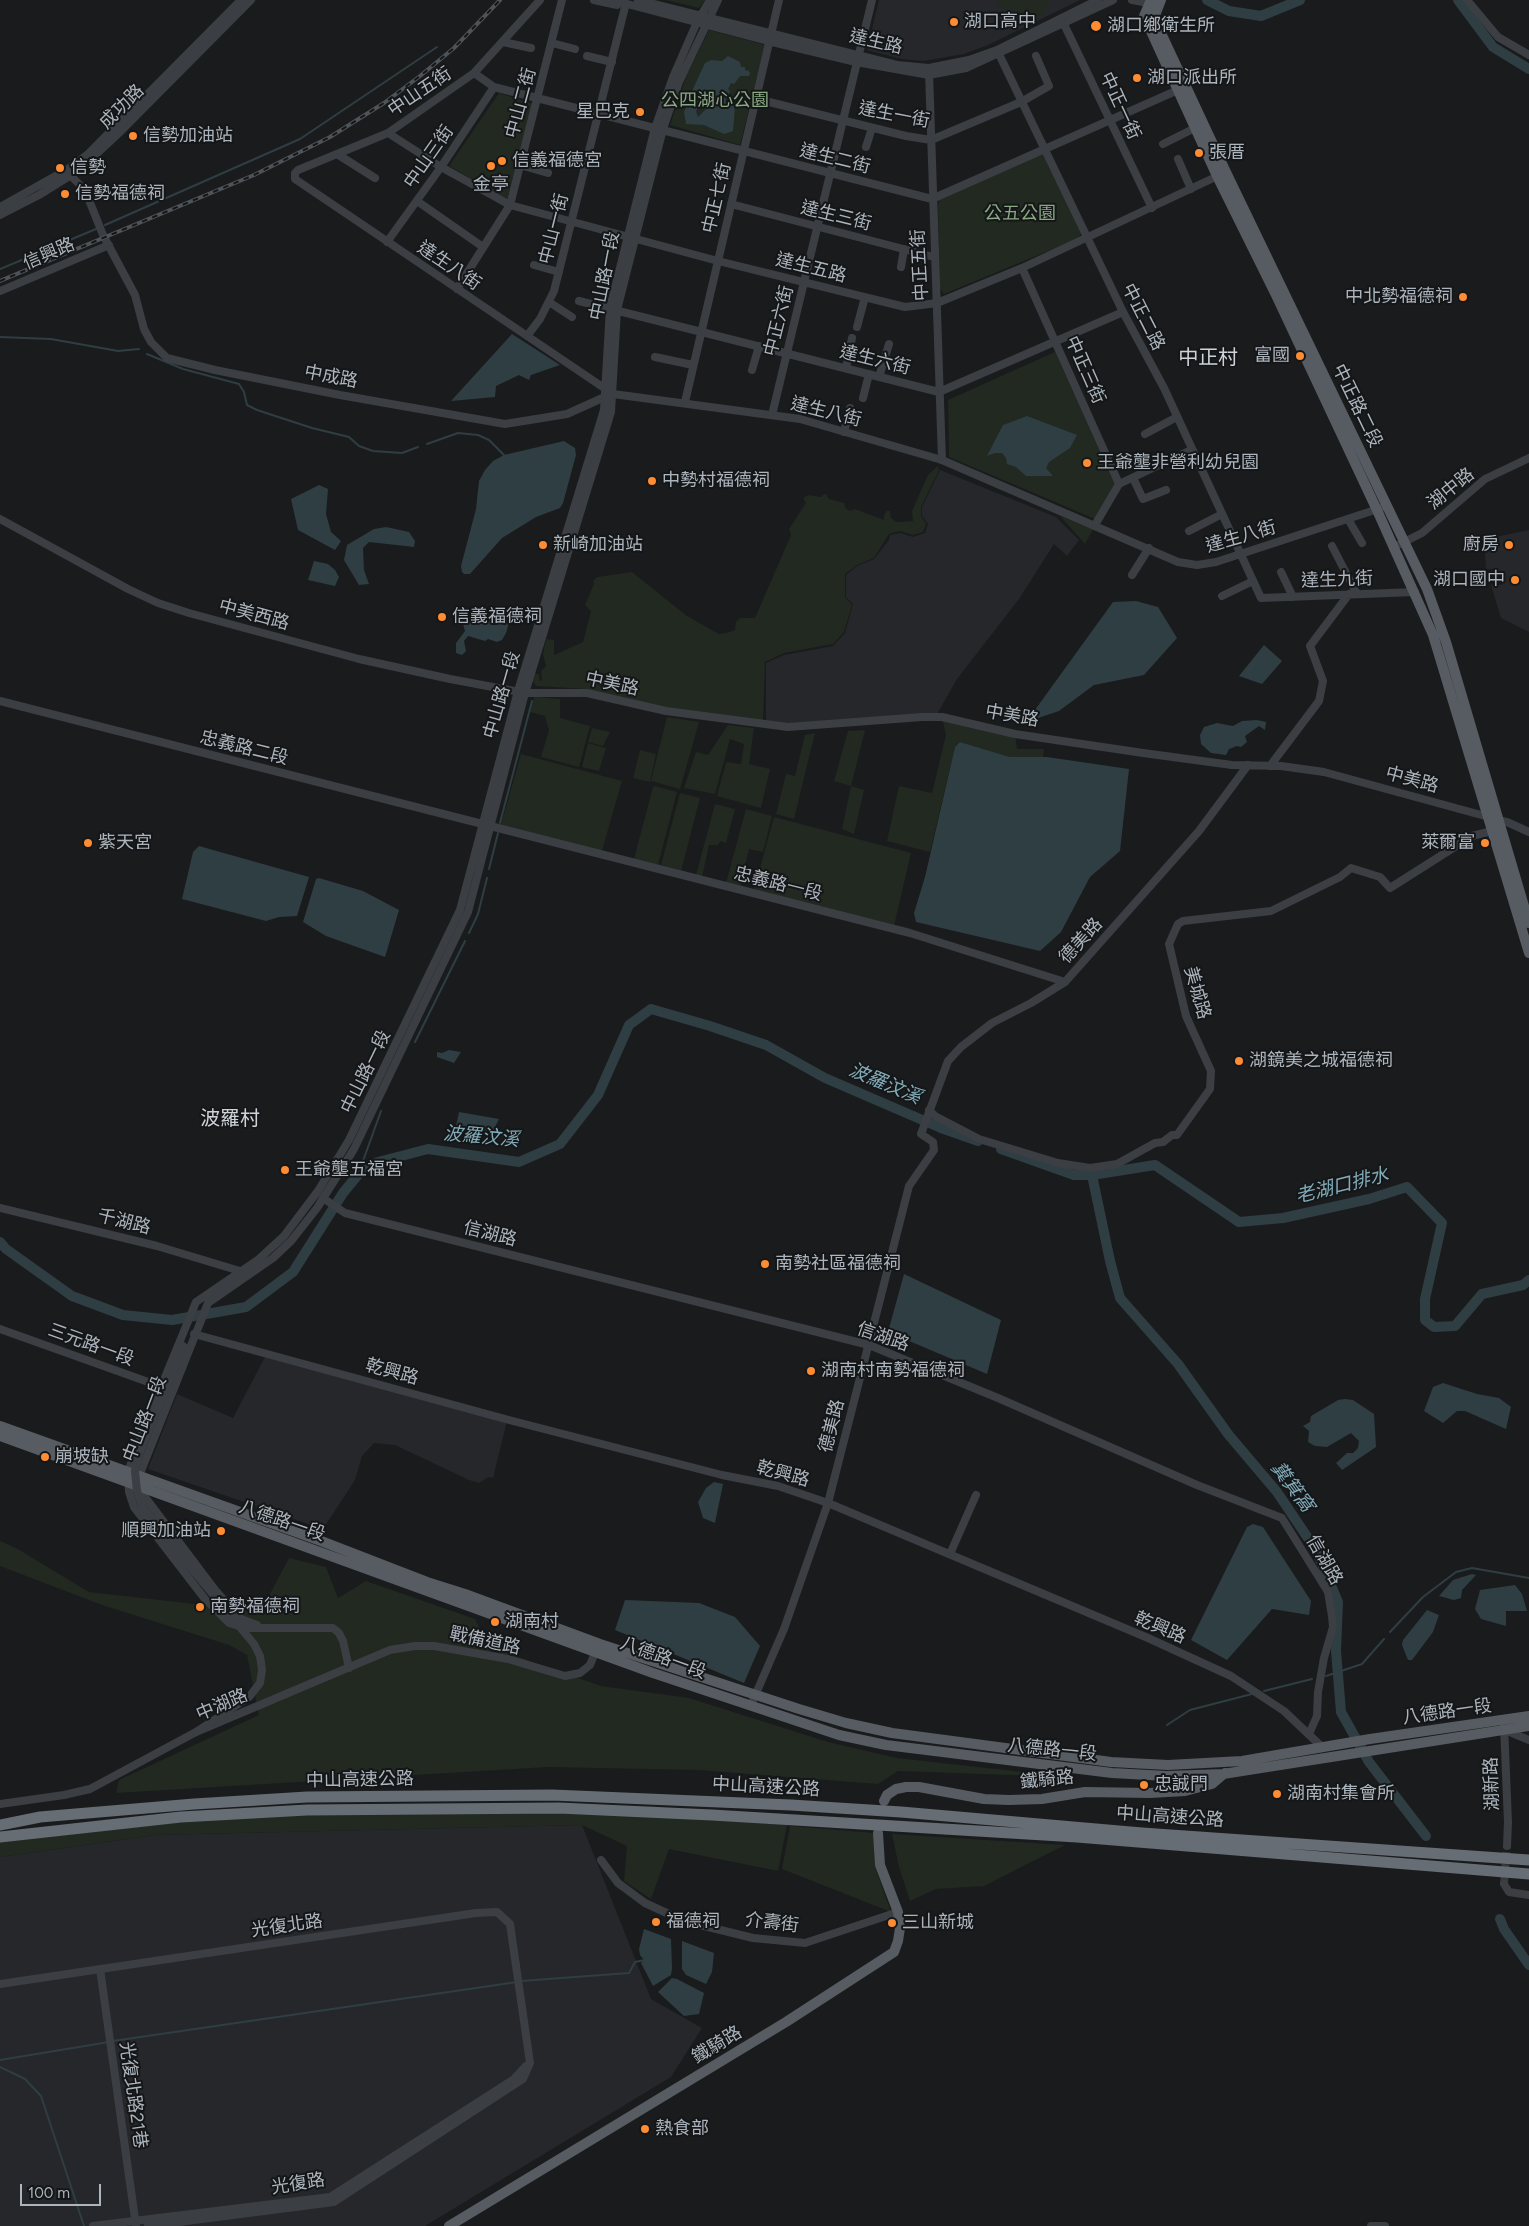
<!DOCTYPE html>
<meta charset="utf-8">
<style>
body{margin:0}
#map{position:relative;width:1529px;height:2226px;overflow:hidden;background:#1a1b1d;font-family:Figtree,sans-serif}
canvas{display:block}
.scale{position:absolute;left:20px;top:2184px;width:81px;height:22px;box-sizing:border-box;border:2px solid #acb5bd;border-top:0;padding-left:6px;font-size:15px;line-height:18px;white-space:nowrap;color:#acb5bd;-webkit-text-stroke:4px #151618;paint-order:stroke}
</style>
<div id="map">
<canvas width="1529" height="2226"></canvas>
<div class="scale">100 m</div>
</div>
<script>
const ctx = document.querySelector('canvas').getContext('2d');
ctx.lineJoin = 'round';
function fillPath(path, color) { ctx.fillStyle = color; ctx.fill(path, 'evenodd'); }
const shape = rows => new Path2D(rows.map(r => 'M' + r).join(''));
function trace(path, color, width, dash) { ctx.strokeStyle = color; ctx.lineWidth = width; ctx.lineCap = dash ? 'butt' : 'round'; ctx.setLineDash(dash || []); ctx.stroke(path); }
function drawText(font, color, halo, rows, align = 'center') {
  ctx.font = font + ' Figtree,"Noto Sans TC",sans-serif'; ctx.lineWidth = 4; ctx.setLineDash([]); ctx.textBaseline = 'middle'; ctx.strokeStyle = halo; ctx.fillStyle = color; for (const [text, x, y, turn = 0] of rows) {
    ctx.save(); ctx.translate(x, y); ctx.rotate((+turn || 0) * Math.PI / 180); ctx.textAlign = isNaN(turn) ? turn : align; if (halo) ctx.strokeText(text, 0, 0); ctx.fillText(text, 0, 0); ctx.restore();
  }
}
fillPath(shape([
 [879,0,1080,0,988,45,964,54,923,61,902,59,867,50],
 [940,470,1056,517,1079,540,1067,556,1054,544,1019,599,957,679,936,716,788,724,766,721,766,663,784,655,833,646,845,633,853,604,846,597,846,575,857,566,874,559,889,540,890,535,900,533,913,537,925,533,928,524,922,516,922,507],
 [1529,530,1529,632,1501,618,1491,585,1502,585,1501,574,1498,569,1486,569,1485,555,1491,538],
 [265,1357,507,1421,493,1478,488,1477,479,1483,469,1480,395,1445,374,1443,362,1456,355,1480,323,1529,148,1469,177,1394,233,1418],
 [582,1825,651,1999,702,2028,671,2077,425,2226,0,2226,0,1857,155,1835]
]), '#26272a');
fillPath(shape([
 [666,0,705,0,699,8],
 [999,0,1049,0,1046,9,1041,15,1031,18,1020,16,1012,11,1008,3,1006,9,997,6],
 [709,30,765,45,740,145,670,125,686,77],
 [499,93,533,104,507,199,449,166],
 [1043,154,1081,234,1077,239,944,294,940,288,938,205,940,199],
 [1055,352,1115,485,1095,519,949,457,948,400],
 [938,466,939,470,921,507,921,516,926,524,923,532,913,535,900,531,889,534,874,558,857,565,845,574,845,597,852,605,844,632,833,644,784,653,765,662,763,721,658,707,586,689,536,686,533,682,534,674,539,674,540,681,542,680,541,671,546,666,543,654,546,639,554,640,554,655,583,642,591,611,585,605,594,584,593,581,597,577,632,572,687,616,719,634,727,633,735,630,736,622,740,618,755,618,791,535,789,529,806,503,803,498,808,495,821,497,822,495,826,494,829,499,844,503,846,509,850,511,855,509,884,520,884,515,887,511,890,511,891,518,896,522,913,521,912,511,928,475],
 [1060,516,1093,529,1085,544],
 [534,697,560,699,560,718,590,726,579,767,541,757,549,730,545,716,530,712],
 [667,717,699,722,680,789,651,781],
 [942,717,1015,734,1017,749,1044,749,1043,757,1010,757,960,742,955,747,930,852,887,841,899,786,932,793,946,735],
 [728,725,754,728,749,764,770,769,761,808,717,796,726,762,741,764,744,744,730,739,715,794,684,788,696,752,708,755],
 [592,728,610,732,603,746,588,742],
 [865,730,851,786,864,790,854,834,842,829,851,786,834,781,848,731],
 [815,733,794,819,776,814,786,774,795,776,805,735],
 [588,743,606,748,599,771,582,767],
 [640,750,656,754,650,782,633,778],
 [521,754,622,781,601,854,552,841,538,834,501,825],
 [655,786,677,792,658,865,634,859,653,787],
 [680,793,700,798,681,871,661,865],
 [715,804,735,809,726,843,720,841,718,845,709,845,702,877,696,875],
 [746,809,772,816,763,852,749,849,740,887,726,883],
 [774,817,911,853,894,926,754,890],
 [0,1541,16,1548,89,1592,195,1604,263,1607,289,1558,326,1567,338,1598,366,1581,475,1619,490,1647,601,1686,689,1698,828,1742,897,1758,1069,1777,898,1771,878,1784,699,1770,548,1767,116,1793,119,1780,259,1715,247,1655,229,1645,102,1605,0,1566],
 [585,1812,787,1825,778,1871,669,1849,651,1899,624,1881,627,1846,582,1825,155,1835,0,1857,0,1842,238,1816],
 [790,1826,874,1833,875,1867,891,1912,782,1869],
 [892,1834,1065,1845,984,1886,936,1889,910,1901,899,1867]
]), '#212920');
fillPath(shape([
 [728,56,740,62,741,67,745,67,745,70,749,71,750,73,749,76,740,76,734,84,731,83,728,89,730,91,725,101,735,107,733,131,724,134,704,125,686,124,684,112,689,101,693,98,700,103,696,111,698,117,706,109,705,96,698,91,692,91,705,63,711,60,722,61],
 [512,334,560,365,531,375,529,380,519,375,496,386,495,397,451,401],
 [1027,416,1077,435,1070,448,1049,462,1046,468,1053,476,1026,476,1016,467,1007,464,1006,458,1002,453,995,453,987,456,1003,425],
 [564,441,575,448,576,455,563,503,560,508,536,517,502,538,470,574,464,574,462,572,461,566,476,509,479,481,485,470,493,461,504,455],
 [319,485,328,489,326,514,331,532,341,541,335,550,298,530,291,499],
 [386,527,409,532,415,541,414,547,369,542,363,548,364,570,369,584,359,585,344,560,347,545,374,529],
 [314,561,328,564,335,570,339,577,335,586,308,580],
 [1136,601,1158,607,1177,638,1144,675,1094,685,1059,711,1038,718,1032,714,1113,602],
 [485,614,510,619,506,633,502,640,497,642,488,639,485,641,468,636,464,641,466,651,462,655,456,653,456,643,465,631,463,624],
 [1264,645,1282,661,1262,684,1239,676],
 [1257,720,1266,722,1265,730,1259,726,1245,736,1247,742,1241,747,1237,746,1229,749,1226,755,1211,753,1201,744,1200,735,1204,727,1217,723,1233,726,1242,721],
 [960,742,1010,757,1047,757,1129,769,1120,851,1090,877,1061,932,1040,951,916,922,914,913,925,877,955,747],
 [199,846,309,877,297,916,279,917,266,921,182,899,193,852],
 [319,878,363,891,399,910,385,957,326,936,303,922,316,879],
 [449,1050,461,1052,454,1063,437,1057,437,1052,442,1053],
 [459,1112,499,1119,492,1133,456,1126],
 [904,1274,1001,1320,987,1374,888,1332],
 [1443,1383,1477,1394,1499,1398,1511,1407,1506,1429,1465,1411,1457,1411,1443,1423,1424,1411,1433,1387],
 [1345,1399,1353,1400,1374,1414,1376,1447,1342,1470,1336,1463,1347,1453,1353,1453,1358,1448,1359,1441,1351,1433,1327,1447,1315,1446,1308,1442,1309,1431,1303,1426,1310,1422,1311,1416,1338,1400],
 [714,1482,723,1484,715,1523,703,1518,698,1502,706,1488],
 [1253,1524,1263,1527,1311,1601,1309,1615,1272,1609,1227,1660,1191,1640,1247,1527],
 [1472,1574,1476,1575,1462,1590,1461,1598,1454,1600,1439,1596,1453,1580],
 [1515,1585,1522,1594,1527,1611,1506,1611,1506,1626,1481,1619,1475,1609,1480,1590],
 [625,1600,699,1603,735,1617,760,1646,744,1683,615,1630],
 [1427,1610,1439,1615,1433,1632,1412,1660,1408,1660,1402,1645,1403,1640],
 [644,1929,671,1939,672,1968,671,1975,653,1986,641,1963,644,1960,640,1955,639,1949],
 [682,1941,714,1953,712,1972,706,1984,686,1975,682,1969],
 [672,1978,677,1979,704,1993,699,2014,684,2016,658,1992]
]), '#2f3e43');
trace(shape([
 [105,225,300,139,437,47],
 [0,269,96,229],
 [0,337,51,339,118,351,139,349],
 [147,354,183,369,239,384,244,392,247,405,257,410,312,428,349,437,359,446,373,451,402,453,418,447],
 [427,444,458,433,478,435,489,440,504,455],
 [500,823,532,701],
 [489,869,498,833],
 [469,933,478,914,487,878],
 [415,1042,465,941],
 [361,1171,363,1161,381,1111],
 [1390,1632,1423,1597,1456,1572,1472,1568,1529,1578],
 [1326,1676,1362,1664,1384,1639],
 [1264,1691,1312,1679],
 [1167,1725,1190,1710,1252,1694],
 [521,1981,629,1973,635,1962,645,1960],
 [113,2041,517,1982],
 [0,2060,109,2042],
 [0,2067,25,2079,41,2096,84,2226]
]), '#2f3e43', 2);
trace(shape([
 [1207,0,1229,11,1261,16,1300,0],
 [1458,0,1493,47,1529,69],
 [1001,1149,1074,1175,1092,1175,1155,1165,1239,1222,1283,1218,1369,1199,1407,1187,1442,1223,1425,1299,1425,1320,1434,1327,1455,1326,1482,1294,1523,1285,1529,1280],
 [1092,1175,1110,1261,1120,1298,1178,1364,1228,1434,1277,1492,1316,1550,1338,1602,1336,1651,1341,1712,1369,1762,1426,1836],
 [0,1242,6,1249,72,1296,123,1315,172,1320,246,1307,293,1272,343,1193,361,1171,378,1162,428,1149,519,1162,560,1144,598,1095,629,1025,651,1009,710,1026,766,1045,825,1078,941,1128,978,1141],
 [1500,1919,1504,1929,1529,1965]
]), '#2f3e43', 10);
trace(shape([
 [1504,1884,1507,1846]
]), '#373a3d', 8, [8, 4]);
trace(shape([
 [540,0,474,73,388,133,298,170,295,173,295,179,613,394,800,419,942,460,1178,562,1197,565,1216,562,1381,508],
 [594,0,617,5],
 [612,0,768,41,856,62,929,75,966,68,1113,0],
 [638,0,897,65,929,68,969,60,997,50,1098,0],
 [1132,0,1154,4],
 [1467,0,1498,37,1529,55],
 [1062,20,1152,208],
 [503,42,531,48],
 [552,43,575,49],
 [997,50,1123,312,1164,388,1261,598,1415,592],
 [587,56,612,62],
 [929,72,942,460],
 [474,73,494,87,932,199,1178,90],
 [757,99,906,136,931,140,1021,102,1049,86,1036,56],
 [388,133,441,167,510,205,718,261,905,307,937,303,1022,268,1222,174],
 [1163,144,1195,128],
 [866,147,872,128],
 [337,154,375,178],
 [1178,159,1191,189],
 [520,165,548,173],
 [68,169,71,176,85,190,103,235,135,295,144,329,151,342,167,358,215,370,340,395,505,424,567,414,609,395],
 [417,201,483,247],
 [731,204,934,257],
 [0,207,68,169,87,155,241,0],
 [0,215,39,195,79,170,121,131,251,0],
 [387,242,441,167,494,87],
 [534,265,559,272],
 [901,267,904,249],
 [1022,268,1119,484],
 [457,289,510,205,562,0],
 [0,291,109,245],
 [579,301,939,392,1123,312],
 [549,302,572,317],
 [857,327,865,297],
 [527,336,540,319,554,291,625,7],
 [655,357,693,365],
 [846,368,852,338],
 [752,370,759,346],
 [879,377,889,344],
 [863,398,869,374],
 [685,402,779,0],
 [772,415,872,0],
 [844,432,850,408],
 [1145,434,1177,417],
 [1133,478,1143,499,1166,490],
 [0,519,128,589,158,603,189,613,359,659,450,679,525,693,587,693,666,711,788,727,922,717,942,717,1015,734,1143,753,1232,765,1281,766,1324,772,1507,822,1529,832],
 [1348,519,1362,543],
 [1095,525,1119,484,1191,450],
 [1189,531,1222,514],
 [1332,546,1357,594],
 [1394,547,1422,533,1485,479,1529,458],
 [1281,572,1293,597],
 [1132,575,1149,548],
 [1222,596,1253,581],
 [0,701,910,933,1065,982],
 [1270,766,1319,701,1323,681,1310,646,1349,594],
 [929,1110,935,1116,979,1139,1058,1163,1090,1168,1117,1164,1155,1143,1163,1142,1172,1135,1177,1135,1210,1089,1211,1071,1186,1016,1169,944,1178,924,1183,921,1271,911,1340,877,1351,868,1380,877,1390,888,1472,836,1492,831],
 [323,1198,345,1213,869,1345,998,1398,1197,1485,1282,1518,1328,1592,1332,1616,1333,1627,1324,1658,1318,1692,1317,1716,1309,1734],
 [0,1208,157,1246,240,1271],
 [0,1329,165,1388],
 [194,1334,509,1420,722,1475,778,1486,828,1503,1148,1638,1231,1676,1284,1711,1322,1747],
 [950,1554,976,1495],
 [257,1625,241,1619,215,1590,145,1497,139,1476,208,1303,273,1258,291,1241,317,1208,354,1149,468,912,525,693,611,412,617,310,663,129,679,82,718,0],
 [349,1668,343,1641,339,1633,333,1628,245,1628,229,1623,205,1599,134,1507,129,1492,128,1472,138,1443,196,1302,259,1259,284,1236,318,1191,349,1140,460,910,518,691,604,410,610,308,655,128,673,77,697,22,710,0],
 [751,1705,784,1629,828,1503,909,1186,934,1150,933,1142,921,1134,948,1061,961,1047,992,1023,1031,1003,1065,982,1199,831,1248,765],
 [1504,1725,1508,1822,1507,1846],
 [1505,1730,1529,1740],
 [0,1804,64,1795,90,1789,196,1732,390,1650,415,1646,434,1646,508,1659,565,1676,580,1673,590,1665,597,1648],
 [601,1860,618,1883,645,1903,684,1921,753,1938,805,1943,898,1912],
 [1504,1884,1509,1892,1529,1895],
 [100,1969,136,2226],
 [0,1984,476,1913,497,1912,510,1924,530,2063,523,2079,334,2202,148,2226],
 [93,2226,330,2197,514,2079,526,2066],
 [1371,2226,1385,2226]
]), '#3b3e42', 8);
trace(shape([
 [1151,0,1144,16,1217,176,1276,295,1377,510,1433,635,1529,953],
 [1161,0,1154,18,1226,172,1427,589,1446,642,1529,923],
 [0,1426,321,1541,427,1582,465,1594,600,1644,799,1709,846,1723,892,1733,1111,1762,1168,1765,1242,1761,1370,1739,1529,1716],
 [0,1436,653,1673,839,1735,886,1745,1112,1773,1167,1776,1223,1774,1529,1726],
 [884,1801,887,1795,896,1789,906,1787,919,1787,984,1799,1009,1800,1042,1799,1085,1792,1150,1793,1185,1791,1212,1784,1225,1773],
 [449,2226,786,2022,894,1952,898,1941,900,1928,898,1912,880,1865,878,1833]
]), '#575c62', 10);
trace(shape([
 [0,1825,40,1817,194,1804,307,1797,552,1795,791,1805,901,1812,1142,1833,1529,1860],
 [0,1837,181,1817,307,1810,559,1808,712,1815,1077,1837,1529,1874]
]), '#676d74', 11);
const rail = shape([
 [0,281,254,175,330,137,384,103,420,76,454,48,500,0]
]);
trace(rail, '#4e5358', 4);
trace(rail, '#151618', 2, [5.5]);
trace(shape([
 [183,1346,138,1457,135,1471,137,1491,142,1506,162,1533,254,1644,260,1656,262,1670,260,1683,249,1697,196,1732]
]), '#3b3e42', 8);
for (const [x, y, r, color] of [
 [954,22,5,"#fd8c33"],
 [1096,26,6,"#fd8c33"],
 [1137,78,5,"#fd8c33"],
 [640,112,5,"#fd8c33"],
 [133,136,5,"#fd8c33"],
 [1199,153,5,"#fd8c33"],
 [502,161,5,"#fd8c33"],
 [491,166,5,"#fd8c33"],
 [60,168,5,"#fd8c33"],
 [65,194,5,"#fd8c33"],
 [1463,297,5,"#fd8c33"],
 [1300,356,5,"#fd8c33"],
 [1087,463,5,"#fd8c33"],
 [652,481,5,"#fd8c33"],
 [543,545,5,"#fd8c33"],
 [1509,545,5,"#fd8c33"],
 [1515,580,5,"#fd8c33"],
 [442,617,5,"#fd8c33"],
 [88,843,5,"#fd8c33"],
 [1485,843,5,"#fd8c33"],
 [1239,1061,5,"#fd8c33"],
 [285,1170,5,"#fd8c33"],
 [765,1264,5,"#fd8c33"],
 [811,1371,5,"#fd8c33"],
 [45,1457,5,"#fd8c33"],
 [221,1531,5,"#fd8c33"],
 [200,1607,5,"#fd8c33"],
 [495,1622,5,"#fd8c33"],
 [1144,1785,5,"#fd8c33"],
 [1277,1794,5,"#fd8c33"],
 [656,1922,5,"#fd8c33"],
 [892,1923,5,"#fd8c33"],
 [645,2129,5,"#fd8c33"]
]) { const dot = new Path2D(); dot.arc(x, y, r, 0, 2 * Math.PI); ctx.fillStyle = color; ctx.fill(dot); trace(dot, '#151618', 2); }
drawText('18px', '#acb5bd', '#151618', [
 ["湖口高中",964,22],
 ["湖口鄉衛生所",1107,26],
 ["湖口派出所",1147,78],
 ["星巴克",630,112,"right"],
 ["信勢加油站",143,136],
 ["張厝",1209,153],
 ["信義福德宮",512,161],
 ["信勢",70,168],
 ["金亭",491,185,"center"],
 ["信勢福德祠",75,194],
 ["中北勢福德祠",1453,297,"right"],
 ["富國",1290,356,"right"],
 ["王爺壟非營利幼兒園",1097,463],
 ["中勢村福德祠",662,481],
 ["新崎加油站",553,545],
 ["廚房",1499,545,"right"],
 ["湖口國中",1505,580,"right"],
 ["信義福德祠",452,617],
 ["紫天宮",98,843],
 ["萊爾富",1475,843,"right"],
 ["湖鏡美之城福德祠",1249,1061],
 ["王爺壟五福宮",295,1170],
 ["南勢社區福德祠",775,1264],
 ["湖南村南勢福德祠",821,1371],
 ["崩坡缺",55,1457],
 ["順興加油站",211,1531,"right"],
 ["南勢福德祠",210,1607],
 ["湖南村",505,1622],
 ["忠誠門",1154,1785],
 ["湖南村集會所",1287,1794],
 ["福德祠",666,1922],
 ["三山新城",902,1923],
 ["熱食部",655,2129]
], 'left');
drawText('18px', '#acb5bd', '#151618', [
 ["達生路",876,42,13],
 ["中山五街",420,92,-34],
 ["中山二街",521,103,-75],
 ["中正一街",1120,106,65],
 ["成功路",122,107,-45],
 ["達生一街",894,115,11],
 ["中山三街",429,157,-55],
 ["達生二街",835,159,14],
 ["中正七街",717,198,-77],
 ["達生三街",836,216,14],
 ["中山一街",554,229,-76],
 ["信興路",49,254,-23],
 ["中正五街",920,265,-93],
 ["達生八街",449,266,34],
 ["達生五路",811,268,14],
 ["中山路一段",605,276,-79],
 ["中正二路",1143,317,63],
 ["中正六街",779,321,-76],
 ["達生六街",875,360,14],
 ["中正三街",1085,370,66],
 ["中成路",331,377,11],
 ["中正路二段",1357,406,64],
 ["達生八街",826,412,14],
 ["湖中路",1451,489,-39],
 ["達生八街",1241,537,-16],
 ["達生九街",1337,580,-2],
 ["中美西路",254,615,15],
 ["中美路",612,684,12],
 ["中山路一段",502,695,-74],
 ["中美路",1012,716,10],
 ["忠義路二段",244,748,14],
 ["中美路",1412,780,15],
 ["忠義路一段",778,884,14],
 ["德美路",1081,941,-48],
 ["美城路",1197,993,74],
 ["中山路一段",366,1072,-64],
 ["千湖路",124,1222,14],
 ["信湖路",490,1234,14],
 ["信湖路",883,1337,19],
 ["三元路一段",91,1345,20],
 ["乾興路",392,1372,15],
 ["中山路一段",145,1419,-69],
 ["德美路",832,1426,-76],
 ["乾興路",783,1474,15],
 ["八德路一段",282,1521,19],
 ["信湖路",1324,1560,60],
 ["乾興路",1160,1628,23],
 ["戰備道路",485,1641,12],
 ["八德路一段",663,1658,20],
 ["中湖路",222,1705,-23],
 ["八德路一段",1447,1712,-8],
 ["八德路一段",1052,1750,6],
 ["中山高速公路",360,1780,-1],
 ["鐵騎路",1047,1780,-6],
 ["湖新路",1492,1784,-92],
 ["中山高速公路",766,1787,3],
 ["中山高速公路",1170,1817,4],
 ["介壽街",772,1923,7],
 ["光復北路",287,1926,-8],
 ["鐵騎路",717,2045,-31],
 ["光復北路21巷",133,2095,82],
 ["光復路",298,2184,-9]
]);
drawText('18px', '#89a983', '#151618', [
 ["公四湖心公園",715,101],
 ["公五公園",1020,214]
]);
drawText('italic 19px', '#82acb9', '#151618', [
 ["波羅汶溪",885,1084,23],
 ["波羅汶溪",481,1137,5],
 ["老湖口排水",1342,1186,-14],
 ["糞箕窩",1292,1487,53]
]);
drawText('20px', '#ced3d9', '#151618', [
 ["中正村",1208,358],
 ["波羅村",230,1119]
]);
</script>
